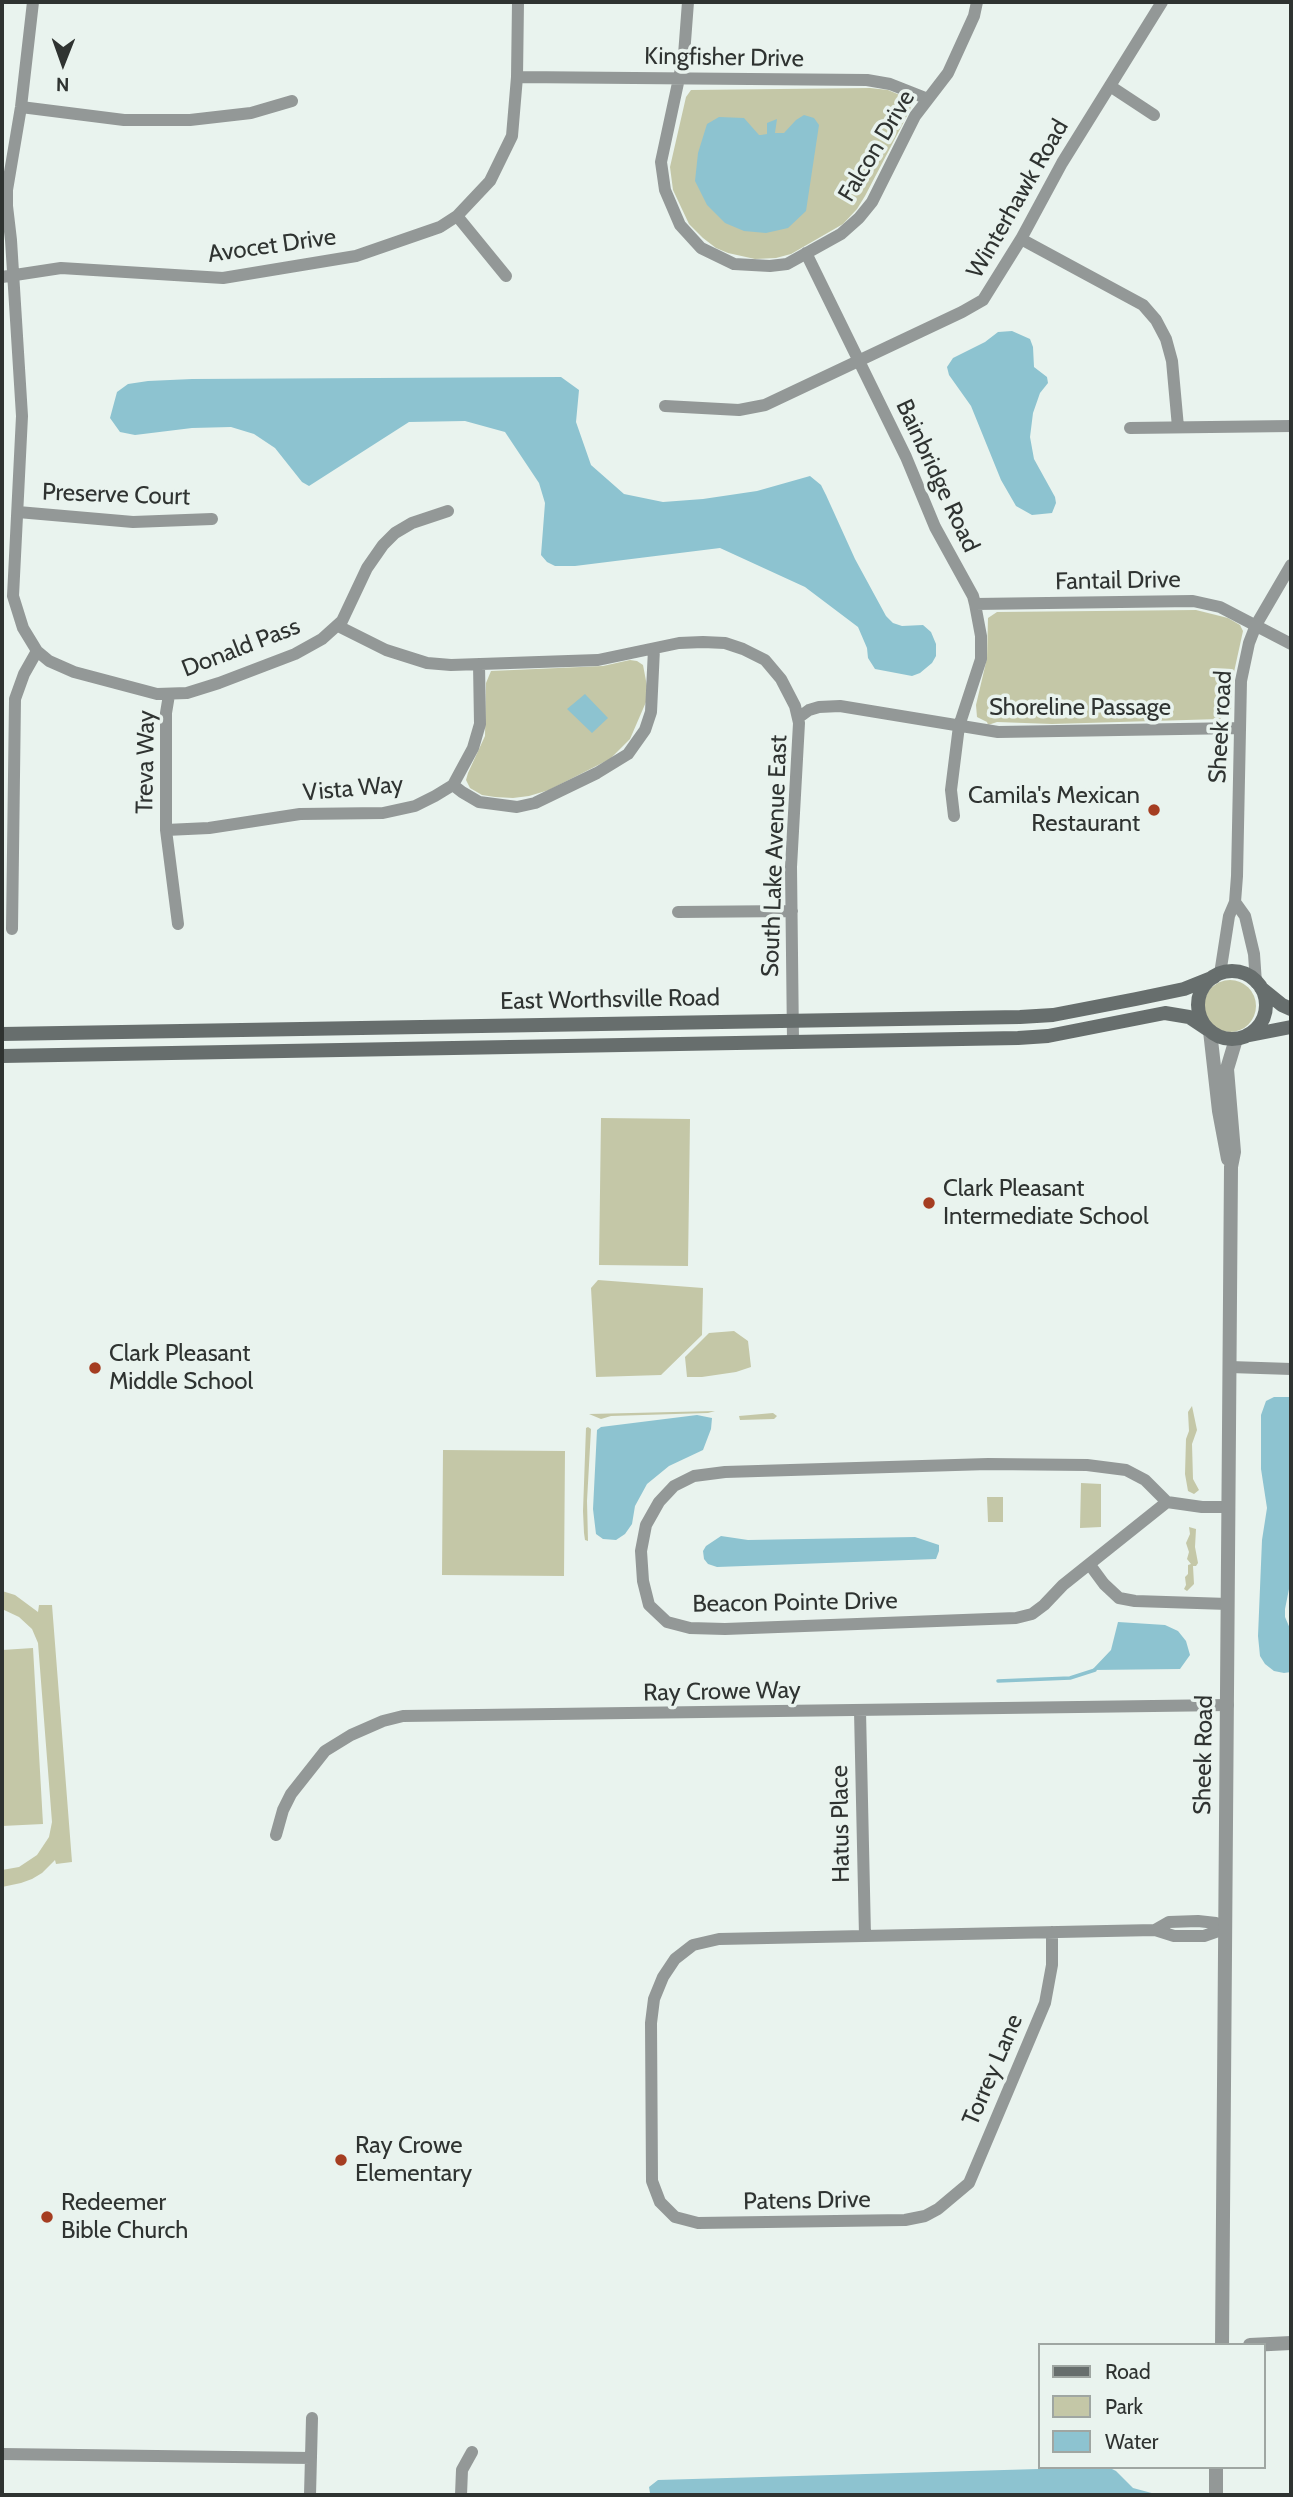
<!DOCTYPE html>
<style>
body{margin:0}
#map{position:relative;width:1293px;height:2497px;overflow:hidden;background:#e9f3ee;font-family:Cabin,sans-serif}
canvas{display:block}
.frame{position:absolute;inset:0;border:4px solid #2f3331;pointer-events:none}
.legend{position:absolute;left:1038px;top:2343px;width:228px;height:126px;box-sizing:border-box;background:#e9f3ee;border:2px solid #9fa6a2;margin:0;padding:9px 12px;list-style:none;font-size:21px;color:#2f3331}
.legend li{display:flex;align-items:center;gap:14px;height:35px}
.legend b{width:35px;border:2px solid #9fa6a2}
.north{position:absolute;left:28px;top:28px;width:70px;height:70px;-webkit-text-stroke:5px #e9f3ee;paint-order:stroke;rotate:181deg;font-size:19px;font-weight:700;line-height:28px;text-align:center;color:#2f3331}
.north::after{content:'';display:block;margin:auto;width:24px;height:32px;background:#2f3331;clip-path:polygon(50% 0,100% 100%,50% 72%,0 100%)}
</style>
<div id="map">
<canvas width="1293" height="2497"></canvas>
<div class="frame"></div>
<ul class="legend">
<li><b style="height:9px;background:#676e6d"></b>Road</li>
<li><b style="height:19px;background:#c4c7a7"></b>Park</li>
<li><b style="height:19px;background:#8dc3d0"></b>Water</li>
</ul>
<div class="north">N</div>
</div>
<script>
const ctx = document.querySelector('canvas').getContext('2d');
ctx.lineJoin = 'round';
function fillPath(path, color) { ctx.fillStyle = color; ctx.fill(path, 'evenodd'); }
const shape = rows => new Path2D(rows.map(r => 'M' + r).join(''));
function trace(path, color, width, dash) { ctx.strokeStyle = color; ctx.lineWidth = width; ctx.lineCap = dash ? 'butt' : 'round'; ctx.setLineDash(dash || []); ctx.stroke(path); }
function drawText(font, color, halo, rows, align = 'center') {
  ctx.font = font + ' Cabin,sans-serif'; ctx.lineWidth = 7; ctx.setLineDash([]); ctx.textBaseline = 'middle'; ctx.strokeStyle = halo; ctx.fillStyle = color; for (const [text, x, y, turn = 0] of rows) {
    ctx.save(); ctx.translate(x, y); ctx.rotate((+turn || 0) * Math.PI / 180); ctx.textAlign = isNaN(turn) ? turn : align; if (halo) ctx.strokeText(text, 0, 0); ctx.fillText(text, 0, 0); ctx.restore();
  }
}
fillPath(shape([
 [870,88,888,90,907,98,911,106,910,110,865,196,857,209,843,224,791,254,776,258,755,259,728,253,716,248,703,238,689,224,673,190,670,167,686,97,691,90],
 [1196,610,1228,618,1240,625,1243,631,1234,672,1231,709,1220,719,1052,724,997,722,988,725,987,722,977,717,976,705,987,658,988,618,997,612],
 [630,660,637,661,643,665,647,686,646,702,630,739,610,759,549,790,529,796,513,798,495,797,482,795,470,788,466,780,468,773,485,736,486,683,491,671,603,666],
 '1204 1006a26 26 0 1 1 52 0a26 26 0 1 1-52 0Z',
 [601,1118,690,1119,688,1266,599,1265],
 [598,1280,703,1288,702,1335,661,1375,596,1377,591,1288],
 [734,1331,748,1341,751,1367,736,1372,702,1377,687,1377,685,1357,709,1333],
 [1192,1406,1197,1430,1192,1444,1193,1479,1199,1490,1194,1494,1188,1491,1185,1474,1186,1439,1189,1431,1188,1412],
 [715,1411,708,1413,611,1416,601,1419,589,1414],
 [773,1413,777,1416,774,1419,740,1420,739,1416],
 [588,1427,591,1429,587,1501,588,1541,585,1540,584,1533,583,1511,586,1428],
 [443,1450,565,1451,564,1576,442,1575],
 [1081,1483,1101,1484,1101,1527,1080,1528],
 [987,1497,1003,1497,1003,1522,988,1522],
 [1189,1527,1196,1529,1195,1547,1198,1563,1196,1566,1193,1566,1194,1584,1187,1591,1184,1589,1186,1585,1185,1577,1188,1574,1188,1565,1191,1564,1187,1559,1189,1552,1186,1543,1190,1534],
 [2,1591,15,1595,38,1612,39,1605,52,1605,72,1862,56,1864,55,1860,42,1873,32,1879,21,1883,2,1887,2,1870,19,1867,37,1855,49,1837,52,1822,38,1643,32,1629,19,1617,2,1609],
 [33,1648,43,1824,2,1826,2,1650]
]), '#c4c7a7');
fillPath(shape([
 [804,115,814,118,819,125,806,211,788,228,766,233,744,231,725,223,707,205,695,181,698,153,707,124,719,117,744,118,759,135,761,135,767,134,767,123,777,119,775,133,784,133,796,120],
 [1012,331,1030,339,1033,347,1034,367,1047,377,1048,383,1040,393,1033,413,1030,437,1034,459,1055,497,1056,503,1052,513,1032,515,1016,506,1001,480,971,406,949,375,947,367,953,358,985,342,998,332],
 [561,377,579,390,576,422,591,465,624,494,663,502,703,499,757,491,810,476,821,485,826,495,855,559,886,616,893,623,902,626,923,625,931,632,936,644,936,656,932,663,920,673,912,676,875,669,868,658,867,648,858,627,805,587,720,548,575,566,555,566,547,562,541,555,545,503,539,483,505,432,465,421,409,422,309,486,302,482,275,448,254,434,231,427,192,428,135,435,120,432,110,418,117,392,128,384,148,381,192,379],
 [585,694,608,718,592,733,567,709],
 [1274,1397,1291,1397,1291,1579,1285,1609,1285,1617,1291,1631,1291,1672,1284,1673,1274,1671,1265,1664,1260,1656,1258,1636,1262,1540,1267,1508,1261,1469,1261,1415,1266,1401],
 [697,1415,712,1418,711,1429,703,1450,669,1466,647,1484,635,1506,632,1524,625,1534,616,1540,603,1539,596,1534,593,1509,597,1430,601,1427],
 [721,1536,748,1540,915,1537,939,1545,939,1551,936,1559,717,1567,708,1564,704,1559,703,1551,706,1546],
 [1118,1622,1165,1625,1178,1631,1186,1641,1190,1655,1180,1669,1092,1670,1111,1650],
 [1108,2467,1116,2471,1133,2488,1159,2495,650,2495,650,2493,649,2487,658,2480]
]), '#8dc3d0');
trace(shape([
 [998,1681,1070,1678,1095,1670]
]), '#8dc3d0', 3.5);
trace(shape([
 [33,2,21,107,7,190,7,206,11,240,22,416,13,596,23,628,37,651,49,661,74,672,157,694,187,693,219,683,295,654,322,639,342,621,367,568,383,545,395,533,412,523,448,511],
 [688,2,684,55,661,162,665,190,680,225,701,248,734,264,770,266,787,264,841,234,859,218,872,202,915,116,948,73,974,16,977,2],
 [517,77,867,80,890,84,928,99],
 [1110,86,1154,115],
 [21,107,124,120,190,120,251,113,292,101],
 [457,216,506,276],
 [1021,239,1143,305,1156,320,1166,339,1172,361,1178,427],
 [806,253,906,457,935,527,973,596,975,604,981,636,981,659,959,726,951,790,954,816],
 [2,277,61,268,223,278,356,256,440,227,457,216,490,181,512,136,517,77,518,2],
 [665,406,739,410,765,405,962,312,983,300,1021,239,1062,163,1162,2],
 [1130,428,1291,426],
 [18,512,133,522,212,519],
 [975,604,1193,601,1220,607,1291,644],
 [338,626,386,650,427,663,451,665,598,660,679,643,703,642,725,643,743,649,765,660,781,679,795,706,799,723,791,867,793,1041],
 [169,695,166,713,166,830,178,924],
 [798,718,809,710,819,707,840,706,998,732,1240,728],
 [453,785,462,792,479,802,517,807,535,803,597,773,628,754,645,730,651,712,654,649],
 [166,830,209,828,300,814,383,813,415,806,435,796,453,785,473,748,480,724,479,664],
 [1235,902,1245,916,1254,954,1256,983],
 [678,912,792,911],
 [12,929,15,699,24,674,37,651],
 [1220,974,1229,916,1235,902,1237,876,1241,681,1249,643,1256,625,1291,565],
 [1230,1367,1291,1369],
 [1167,1502,1063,1585,1044,1605,1032,1614,1016,1618,725,1629,690,1628,667,1622,649,1605,643,1581,641,1551,646,1525,659,1502,674,1486,694,1476,725,1472,988,1464,1087,1465,1126,1470,1145,1480,1167,1502,1202,1507,1229,1507],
 [1090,1565,1104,1584,1119,1598,1135,1601,1228,1604],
 [860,1711,865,1936],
 [276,1835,283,1810,291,1794,325,1751,351,1735,383,1721,403,1716,1228,1705],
 [1155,1930,1169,1922,1198,1921,1216,1923,1224,1929],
 [1052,1932,1052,1965,1045,2003,969,2183,938,2209,925,2216,905,2220,698,2223,675,2217,660,2202,652,2181,651,2023,654,1999,663,1977,675,1959,693,1945,719,1939,1155,1930,1174,1936,1204,1936,1224,1929],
 [2,2454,311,2458],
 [310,2495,312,2418],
 [461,2495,462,2470,472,2452]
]), '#939897', 12);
trace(shape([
 [1210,1031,1219,1111,1228,1159],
 [1222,2345,1231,1167,1234,1152,1227,1069,1236,1039],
 [1250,2345,1291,2343],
 [1216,2467,1216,2495]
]), '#939897', 14);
trace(shape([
 '1198 1005a34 34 0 1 1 68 0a34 34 0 1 1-68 0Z',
 [1261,988,1282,1005,1291,1009],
 [2,1034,1020,1017,1053,1015,1136,999,1184,989,1214,977],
 [1250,1035,1291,1027],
 [2,1056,1018,1038,1048,1036,1165,1013,1189,1017,1207,1029]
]), '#676e6d', 14);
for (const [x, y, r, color] of [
 [1154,810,7,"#a53d21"],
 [929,1203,7,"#a53d21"],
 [95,1368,7,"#a53d21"],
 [341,2160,7,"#a53d21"],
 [47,2217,7,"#a53d21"]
]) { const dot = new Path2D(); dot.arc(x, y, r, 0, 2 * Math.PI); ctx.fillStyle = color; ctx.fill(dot); trace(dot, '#e9f3ee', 2.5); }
drawText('24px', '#2f3331', '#e9f3ee', [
 ["Kingfisher Drive",724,58,1],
 ["Falcon Drive",877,146,-59],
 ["Winterhawk Road",1018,199,-60],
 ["Avocet Drive",272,246,-8],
 ["Bainbridge Road",937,476,65],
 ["Preserve Court",116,495,2],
 ["Fantail Drive",1118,581,-1],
 ["Donald Pass",241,648,-21],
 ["Shoreline Passage",1080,708],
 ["Sheek road",1221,727,-87],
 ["Treva Way",146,762,-89],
 ["Vista Way",353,789,-5],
 ["South Lake Avenue East",775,856,-88],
 ["East Worthsville Road",610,1000,-1],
 ["Beacon Pointe Drive",795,1603,-1],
 ["Ray Crowe Way",722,1692,-1],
 ["Sheek Road",1204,1755,-89],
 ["Hatus Place",841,1824,-91],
 ["Torrey Lane",993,2070,-67],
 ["Patens Drive",807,2201,-1]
]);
drawText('24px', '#2f3331', '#e9f3ee', [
 ["Camila's Mexican",1140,796,"right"],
 ["Restaurant",1140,824,"right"],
 ["Clark Pleasant",943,1189],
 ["Intermediate School",943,1217],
 ["Clark Pleasant",109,1354],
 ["Middle School",109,1382],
 ["Ray Crowe",355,2146],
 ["Elementary",355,2174],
 ["Redeemer",61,2203],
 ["Bible Church",61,2231]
], 'left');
</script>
